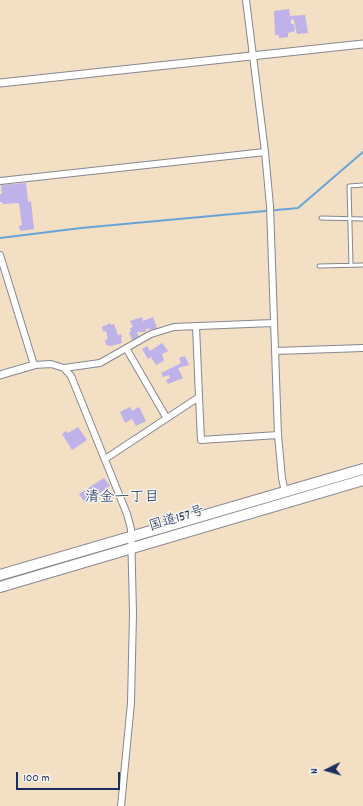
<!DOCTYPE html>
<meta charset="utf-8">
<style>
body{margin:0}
#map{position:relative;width:363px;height:806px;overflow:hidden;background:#f2dfc4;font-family:Dekko,sans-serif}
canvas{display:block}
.north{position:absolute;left:307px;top:750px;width:40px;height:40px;-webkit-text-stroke:3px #f6f6f2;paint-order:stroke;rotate:265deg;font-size:11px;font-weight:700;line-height:16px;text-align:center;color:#1b2f5e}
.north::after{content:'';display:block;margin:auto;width:14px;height:18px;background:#1b2f5e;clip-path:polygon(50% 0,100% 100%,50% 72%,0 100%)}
.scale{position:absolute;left:16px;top:772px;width:104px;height:18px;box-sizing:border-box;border:2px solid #1b2f5e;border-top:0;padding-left:5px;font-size:12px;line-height:14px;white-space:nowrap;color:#1b2f5e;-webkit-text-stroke:3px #f6f6f2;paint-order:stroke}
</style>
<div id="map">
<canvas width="363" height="806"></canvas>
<div class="north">N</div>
<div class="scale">100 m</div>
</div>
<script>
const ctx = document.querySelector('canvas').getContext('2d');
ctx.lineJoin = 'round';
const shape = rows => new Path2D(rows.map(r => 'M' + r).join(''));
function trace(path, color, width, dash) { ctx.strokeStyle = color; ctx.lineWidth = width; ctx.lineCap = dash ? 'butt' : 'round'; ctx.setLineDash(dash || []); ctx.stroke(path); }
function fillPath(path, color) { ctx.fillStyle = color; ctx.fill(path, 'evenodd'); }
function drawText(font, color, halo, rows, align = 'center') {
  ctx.font = font + ' Dekko,"Klee One",sans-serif'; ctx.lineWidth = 3; ctx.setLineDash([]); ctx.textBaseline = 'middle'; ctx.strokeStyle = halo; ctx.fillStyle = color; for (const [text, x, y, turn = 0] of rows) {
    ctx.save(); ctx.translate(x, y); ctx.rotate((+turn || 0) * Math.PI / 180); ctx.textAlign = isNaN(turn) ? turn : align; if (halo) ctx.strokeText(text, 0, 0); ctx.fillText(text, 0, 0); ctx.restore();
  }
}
trace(shape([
 [0,238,81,228,298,208,363,152]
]), '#67a4d8', 2);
fillPath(shape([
 [289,9,290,16,305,15,308,33,297,34,294,20,291,19,291,24,294,24,295,31,288,33,288,37,279,38,279,35,275,35,274,11],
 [26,183,28,202,31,201,34,229,20,231,19,226,22,225,19,203,3,204,2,202,0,202,0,194,2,194,1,185],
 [142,317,143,321,153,317,158,331,152,333,149,328,145,330,146,332,137,332,140,340,133,342,129,332,131,332,130,328,133,327,130,321],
 [110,323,111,325,114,324,118,335,121,334,122,338,121,338,122,343,111,346,106,345,105,340,108,339,106,331,103,332,102,327],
 [162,343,168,351,162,354,164,361,156,365,151,357,148,359,142,349,147,346,150,351],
 [185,356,189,365,178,368,183,378,168,384,166,380,170,378,169,375,163,377,161,373,181,363,179,358],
 [130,407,132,411,139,407,146,421,136,426,132,419,125,423,120,412],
 [78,427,87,440,72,450,62,434,66,431,68,433],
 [104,478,110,486,85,503,79,494]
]), '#bfb1e9');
const service = shape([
 [321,218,363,219],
 [351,265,349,186,363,185],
 [319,266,363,265]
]);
const minor = shape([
 [246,0,265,152,270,206,278,435,282,478,285,492],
 [0,181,265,152],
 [0,255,34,365,51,364,64,368,71,376,127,514,131,529,133,613,131,703,121,806],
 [196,326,199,397],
 [126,348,166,417],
 [275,351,363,348],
 [64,368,100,363,151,334,174,327,273,323],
 [105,459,199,397,201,440,278,435]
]);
const tertiary = shape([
 [0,83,363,44],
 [0,375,34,365]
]);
const trunk = shape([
 [0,575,363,469],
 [0,587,363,480]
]);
trace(service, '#868791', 5);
trace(minor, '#868791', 8);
trace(tertiary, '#868791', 9);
trace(trunk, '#868791', 12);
trace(service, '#fff', 3);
trace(minor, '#fff', 6);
trace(tertiary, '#fff', 7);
trace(trunk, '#fff', 10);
drawText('14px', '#1b2f5e', '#f6f6f2', [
 ["国道157号",177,520,-17]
]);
drawText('15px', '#1b2f5e', '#f6f6f2', [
 ["清金一丁目",122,499]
]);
</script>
